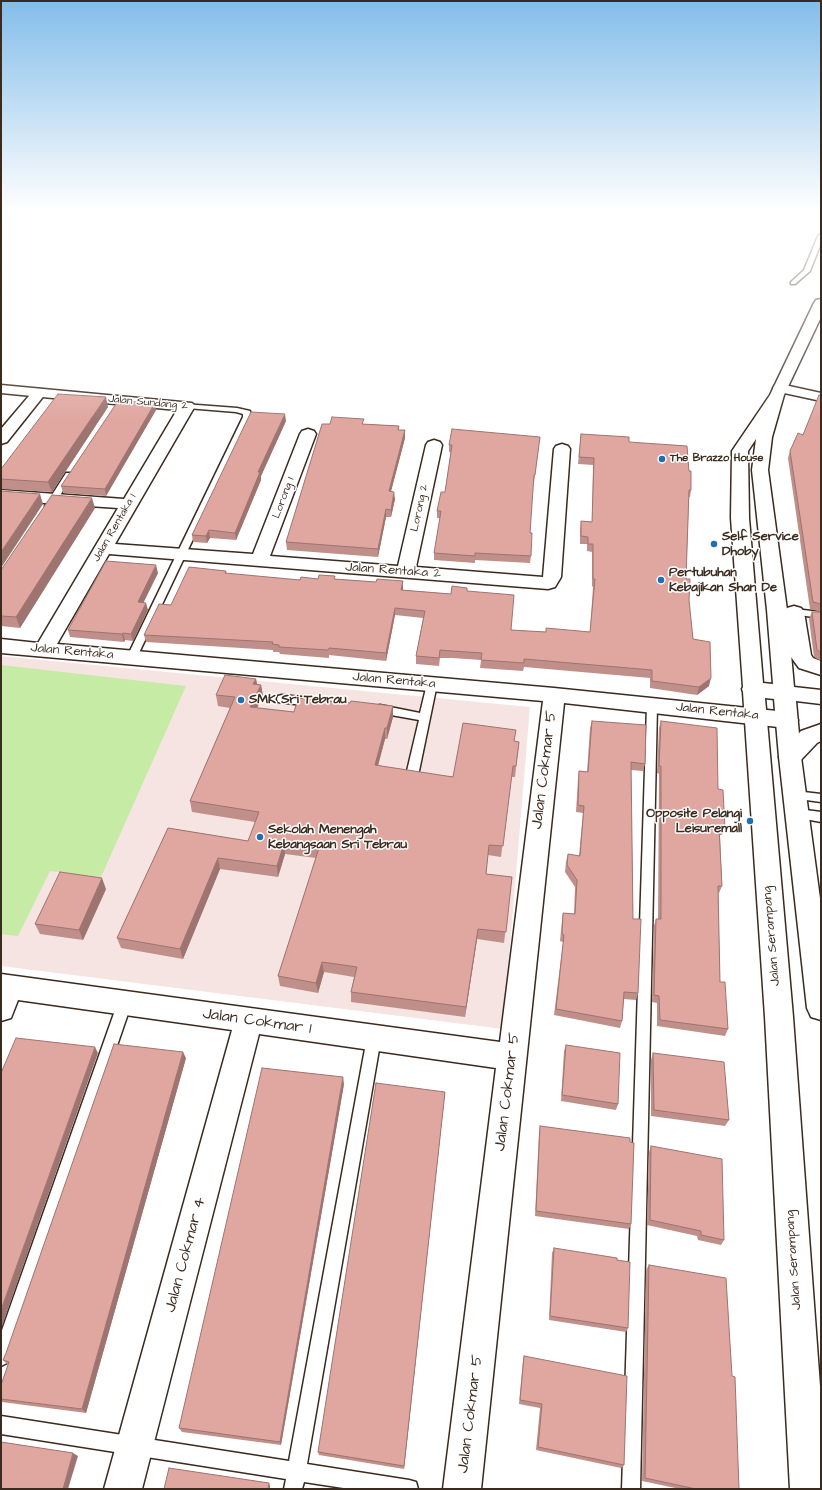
<!DOCTYPE html>
<style>
body{margin:0}
#map{position:relative;width:822px;height:1490px;overflow:hidden;background:#fff;font-family:"Architects Daughter",sans-serif}
canvas{display:block}
.frame{position:absolute;inset:0;border:2px solid #3b2a1e;pointer-events:none}
</style>
<div id="map">
<canvas width="822" height="1490"></canvas>
<div class="frame"></div>
</div>
<script>
const ctx = document.querySelector('canvas').getContext('2d');
ctx.lineJoin = 'round';
function fillPath(path, color) { ctx.fillStyle = color; ctx.fill(path, 'evenodd'); }
const shape = rows => new Path2D(rows.map(r => 'M' + r).join(''));
function trace(path, color, width, dash) { ctx.strokeStyle = color; ctx.lineWidth = width; ctx.lineCap = dash ? 'butt' : 'round'; ctx.setLineDash(dash || []); ctx.stroke(path); }
function drawText(font, color, halo, rows, align = 'center') {
  ctx.font = font + ' "Architects Daughter",sans-serif'; ctx.lineWidth = 3; ctx.setLineDash([]); ctx.textBaseline = 'middle'; ctx.strokeStyle = halo; ctx.fillStyle = color; for (const [text, x, y, turn = 0] of rows) {
    ctx.save(); ctx.translate(x, y); ctx.rotate((+turn || 0) * Math.PI / 180); ctx.textAlign = isNaN(turn) ? turn : align; if (halo) ctx.strokeText(text, 0, 0); ctx.fillText(text, 0, 0); ctx.restore();
  }
}
fillPath(shape([
 [1,656,530,707,503,1029,1,966]
]), '#f6e4e2');
fillPath(shape([
 [1,665,186,686,101,877,50,871,18,936,1,934]
]), '#c5eba5');
const lane = shape([
 [821,234,821,243,810,271,795,284,791,284,791,282,804,270,818,236,821,234],
 [184,404,237,408,250,411,251,417,137,657,132,660,127,657,243,417,243,414,236,412,187,408,183,406,184,404],
 [66,473,72,473,73,475,52,508,46,508,45,506,66,473],
 [794,609,821,612,821,618,791,614,789,612,791,610,794,609],
 [432,680,436,681,437,684,419,771,417,774,413,775,409,774,407,771,419,720,380,713,376,712,375,709,376,706,380,705,420,713,427,684,428,681,432,680],
 [282,695,311,698,315,699,316,702,315,705,311,706,278,702,277,699,278,696,282,695],
 [652,702,656,703,657,706,640,1489,622,1489,647,706,648,703,652,702],
 [795,791,821,794,821,802,791,798,789,795,791,792,795,791],
 [798,809,821,812,821,822,794,817,792,814,794,811,798,809],
 [125,996,130,998,132,1002,10,1357,7,1363,1,1366,1,1333,118,1002,120,998,125,996],
 [374,1032,379,1033,381,1038,307,1464,409,1480,416,1482,418,1489,350,1489,304,1482,302,1489,284,1489,286,1479,1,1434,1,1416,289,1461,367,1038,369,1033,374,1032]
]);
const street = shape([
 [780,384,821,393,821,401,775,391,773,388,775,385,780,384],
 [1,385,192,403,195,406,115,544,253,554,300,434,302,431,308,429,314,431,316,434,270,556,398,566,426,445,428,442,434,440,440,442,442,445,416,567,543,577,554,449,556,446,562,444,568,446,570,449,561,577,555,587,548,589,109,554,57,644,554,688,787,712,795,715,798,720,795,725,787,728,564,703,481,1489,443,1489,496,1068,259,1034,142,1489,104,1489,232,1030,18,1000,11,1018,1,1021,1,974,500,1042,543,701,1,653,1,639,38,643,118,508,1,500,1,490,124,499,177,410,1,393,1,385],
 [794,606,801,608,804,612,811,655,813,658,821,661,821,675,799,668,791,657,784,612,787,608,794,606],
 [821,724,821,741,817,743,798,763,790,765,782,763,779,757,782,751,801,731,821,724]
]);
const secondary = shape([
 [821,299,821,317,784,395,772,437,768,470,787,610,794,687,821,690,821,704,796,701,801,757,821,906,821,1020,811,1017,807,1008,779,757,774,699,765,698,793,1017,821,1400,821,1489,790,1489,765,1017,743,692,742,689,743,687,731,518,732,451,770,395,814,303,816,300,821,299],
 [756,439,752,470,767,610,773,684,763,683,749,518,748,451,756,439],
 [39,389,44,390,46,393,7,442,1,444,1,429,34,390,39,389]
]);
trace(lane, '#3b2a1e', 3);
trace(street, '#3b2a1e', 3);
trace(secondary, '#3b2a1e', 3);
fillPath(lane, '#fff');
fillPath(street, '#fff');
fillPath(secondary, '#fff');
fillPath(shape([
 [821,395,821,612,810,609,788,458,790,451,803,435],
 [155,403,156,410,106,496,63,493,61,486],
 [108,407,52,492,1,489,1,469],
 [286,421,261,476,261,480,236,540,210,538,207,543,193,542,192,535],
 [330,424,364,424,399,426,399,430,405,430,405,438,391,491,395,499,391,517,386,517,378,557,287,550,286,542],
 [581,434,629,442,691,490,690,497,689,497,686,579,693,639,709,686,697,695,650,688,650,678,524,667,523,671,480,668,481,660,452,658,440,658,439,666,416,664,416,656,423,618,395,615,386,661,329,655,329,658,280,654,279,652,273,652,273,650,146,642,144,635,171,605,226,571,227,574,300,580,318,579,335,579,376,582,403,581,403,590,451,594,467,591,511,630,546,632,590,632,593,587,592,586,592,552,587,551,587,544,580,544,580,529,581,521,592,522,593,465,578,464],
 [540,437,534,482,533,482,530,533,531,556,530,563,475,560,475,563,434,560,434,553,440,518,437,518,437,511,445,492,451,452,449,452,449,445],
 [95,508,20,628,1,626,1,570],
 [158,573,143,602,148,610,133,641,125,640,124,642,70,637,68,630],
 [812,612,821,612,821,661,814,657,809,619],
 [256,679,257,684,261,685,263,696,257,708,294,712,350,703,393,706,393,717,387,739,385,739,378,766,453,777,515,741,519,742,515,777,511,777,501,857,488,855,486,874,512,877,504,943,477,939,465,1017,351,1002,351,992,354,977,324,972,318,993,280,986,278,976,316,858,285,854,278,877,220,869,183,959,121,948,117,938,168,828,248,841,255,822,192,812,190,801,230,708,218,706,216,695],
 [592,721,645,764,643,771,631,770,633,919,638,993,636,1000,624,999,622,1021,620,1028,554,1015,563,942,560,941,562,920,563,913,574,914,575,887,565,872,566,862,568,854,579,856,583,813,576,812,578,779,579,771,587,772,590,728],
 [661,721,718,789,725,828,722,835,720,835,722,886,719,893,718,893,720,982,728,1029,725,1036,657,1026,657,1003,652,1002,654,926,656,919,658,919,659,774,657,773,659,728],
 [106,889,83,940,40,934,35,924],
 [566,1045,618,1104,616,1110,561,1101,564,1051],
 [653,1053,729,1120,725,1126,651,1116,651,1060],
 [186,1058,86,1413,2,1402,1,1401,1,1385,8,1365,3,1360],
 [344,1084,281,1445,182,1432,179,1428],
 [445,1092,404,1469,319,1455,318,1452],
 [540,1126,631,1224,629,1229,535,1216,539,1132],
 [651,1146,724,1240,721,1245,698,1240,697,1236,647,1225,649,1152],
 [554,1248,628,1328,626,1332,549,1320,552,1253],
 [649,1265,739,1489,680,1489,642,1481,646,1270],
 [524,1356,624,1465,621,1468,536,1450,540,1408,519,1404,523,1360]
]), '#c18f8a');
fillPath(shape([
 [106,397,108,407,52,492,48,482],
 [155,403,156,410,106,496,105,489],
 [285,414,286,421,261,476,261,480,236,540,235,533,258,472],
 [405,430,405,438,389,499,389,491],
 [394,492,395,499,391,517,391,510],
 [40,494,43,504,1,568,1,552],
 [92,498,95,508,20,628,16,617],
 [386,509,386,517,378,557,378,549],
 [209,530,210,538,207,543,206,536],
 [156,565,158,573,140,610,138,602],
 [403,581,403,588,402,597,401,590],
 [146,603,148,610,133,641,131,634],
 [395,608,395,615,386,661,386,653],
 [123,633,125,640,124,642,122,634],
 [711,678,709,686,697,695,699,687],
 [256,679,258,690,253,684],
 [261,685,263,696,252,718,250,707],
 [393,706,393,717,387,739,387,728],
 [385,728,385,739,375,776,375,765],
 [284,843,285,854,278,877,277,866],
 [218,858,220,869,183,959,180,949],
 [102,878,106,889,83,940,79,930],
 [478,929,477,939,465,1017,466,1007],
 [322,962,324,972,318,993,316,983],
 [95,1047,98,1053,1,1329,1,1310],
 [183,1052,186,1058,86,1413,82,1409],
 [343,1077,344,1084,281,1445,280,1442],
 [445,1092,444,1099,404,1469,404,1466],
 [73,1453,78,1456,68,1489,63,1489],
 [269,1483,270,1486,270,1489,268,1489]
]), '#9d7470');
const building = shape([
 [58,394,106,397,48,482,1,479,1,469,58,394],
 [819,395,821,395,821,604,813,602,790,451,798,433,803,435,819,395],
 [118,401,155,403,105,489,61,486,118,401],
 [251,412,285,414,258,472,260,472,235,533,209,530,206,536,192,535,251,412],
 [332,417,364,419,362,424,399,426,398,430,405,430,389,491,394,492,391,510,386,509,378,549,286,542,322,424,330,424,332,417],
 [452,429,540,437,535,475,534,475,530,533,532,533,531,556,475,553,475,556,434,553,441,511,437,511,441,492,445,492,452,445,449,445,452,429],
 [581,434,629,437,629,442,687,446,689,471,691,471,691,490,689,490,686,579,690,579,689,600,693,639,710,642,711,678,699,687,652,681,652,670,524,659,524,663,481,660,482,653,452,651,440,650,439,658,416,656,425,611,395,608,386,653,329,648,328,650,279,647,279,645,272,644,273,642,144,635,159,604,171,605,189,567,226,571,225,573,300,580,301,577,318,579,319,575,335,576,334,579,376,582,377,579,403,581,401,590,451,594,452,586,467,588,467,591,514,595,511,630,546,632,546,628,590,632,595,579,593,579,593,544,588,544,588,537,581,536,581,521,592,522,594,458,579,457,581,434],
 [1,491,40,494,1,552,1,491],
 [52,495,92,498,16,617,1,616,1,570,52,495],
 [106,561,156,565,138,602,146,603,131,634,123,633,122,634,68,630,106,561],
 [812,612,821,612,821,652,817,650,812,612],
 [225,675,256,679,253,684,261,685,250,707,294,712,298,698,350,703,351,701,393,706,387,728,385,728,375,765,453,777,463,723,516,730,514,741,519,742,516,766,513,766,503,846,489,845,486,874,512,877,506,932,478,929,466,1007,351,992,357,967,322,962,316,983,278,976,319,848,284,843,277,866,218,858,180,949,117,938,168,828,248,841,259,812,190,801,235,697,216,695,225,675],
 [592,721,646,725,645,764,631,762,633,919,641,919,638,993,624,992,622,1021,556,1009,564,935,562,934,563,913,575,914,577,880,567,865,568,854,580,856,584,806,578,805,579,771,588,772,592,721],
 [661,721,717,728,718,789,723,790,725,828,719,827,722,886,718,886,720,982,725,982,728,1029,660,1020,659,996,654,995,656,919,661,919,661,766,659,766,661,721],
 [60,872,102,878,79,930,35,924,60,872],
 [16,1038,95,1047,1,1310,1,1073,16,1038],
 [114,1044,183,1052,82,1409,1,1399,1,1385,9,1362,3,1360,6,1353,114,1044],
 [566,1045,620,1053,618,1104,562,1095,566,1045],
 [653,1053,724,1062,729,1120,654,1110,653,1053],
 [262,1068,343,1077,280,1442,179,1428,262,1068],
 [376,1083,445,1092,404,1466,318,1452,376,1083],
 [540,1126,630,1138,630,1142,634,1143,631,1224,536,1211,540,1126],
 [651,1146,722,1159,724,1240,701,1235,701,1231,650,1220,651,1146],
 [554,1248,617,1258,617,1260,630,1262,628,1328,550,1316,554,1248],
 [649,1265,726,1278,732,1376,735,1377,739,1489,696,1489,645,1478,649,1265],
 [524,1356,627,1376,624,1465,538,1447,542,1404,520,1400,524,1356],
 [1,1442,73,1453,63,1489,1,1489,1,1442],
 [169,1468,269,1483,268,1489,164,1489,169,1468]
]);
fillPath(building, '#e0a6a0');
trace(building, '#9d7470', 1);
const sky = ctx.createLinearGradient(0, 0, 0, 422);
sky.addColorStop(0, '#83bde9');
sky.addColorStop(0.5, '#fff');
sky.addColorStop(1, '#ffffff00');
ctx.fillStyle = sky;
ctx.fillRect(0, 0, 822, 422);
for (const [x, y, r, color] of [
 [662,459,4,"#1f6fb2"],
 [714,544,4,"#1f6fb2"],
 [661,580,4,"#1f6fb2"],
 [241,700,4,"#1f6fb2"],
 [750,821,4,"#1f6fb2"],
 [260,837,4,"#1f6fb2"]
]) { const dot = new Path2D(); dot.arc(x, y, r, 0, 2 * Math.PI); ctx.fillStyle = color; ctx.fill(dot); trace(dot, '#fff', 1.5); }
drawText('11px', '#3b2a1e', '#fff', [
 ["Jalan Sundang 2",148,403,5],
 ["Lorong 1",284,498,-69],
 ["Lorong 2",420,508,-78],
 ["Jalan Rentaka 1",115,528,-60]
]);
drawText('bold 11px', '#3b2a1e', '#fff', [
 ["The Brazzo House",670,459]
], 'left');
drawText('bold 13px', '#3b2a1e', '#fff', [
 ["Self Service",722,537],
 ["Dhoby",722,552],
 ["Pertubuhan",669,573],
 ["Kebajikan Shan De",669,588],
 ["SMK Sri Tebrau",249,700],
 ["Opposite Pelangi",742,814,"right"],
 ["Leisuremall",742,829,"right"],
 ["Sekolah Menengah",268,830],
 ["Kebangsaan Sri Tebrau",268,845]
], 'left');
drawText('13px', '#3b2a1e', '#fff', [
 ["Jalan Rentaka 2",393,571,4],
 ["Jalan Rentaka",72,652,5],
 ["Jalan Rentaka",394,681,5],
 ["Jalan Rentaka",717,712,6],
 ["Jalan Serampang",772,936,-95],
 ["Jalan Serampang",794,1260,-94]
]);
drawText('16px', '#3b2a1e', '#fff', [
 ["Jalan Cokmar 5",545,770,-83],
 ["Jalan Cokmar 1",257,1022,8],
 ["Jalan Cokmar 5",508,1092,-83],
 ["Jalan Cokmar 4",186,1255,-75],
 ["Jalan Cokmar 5",471,1414,-83]
]);
</script>
